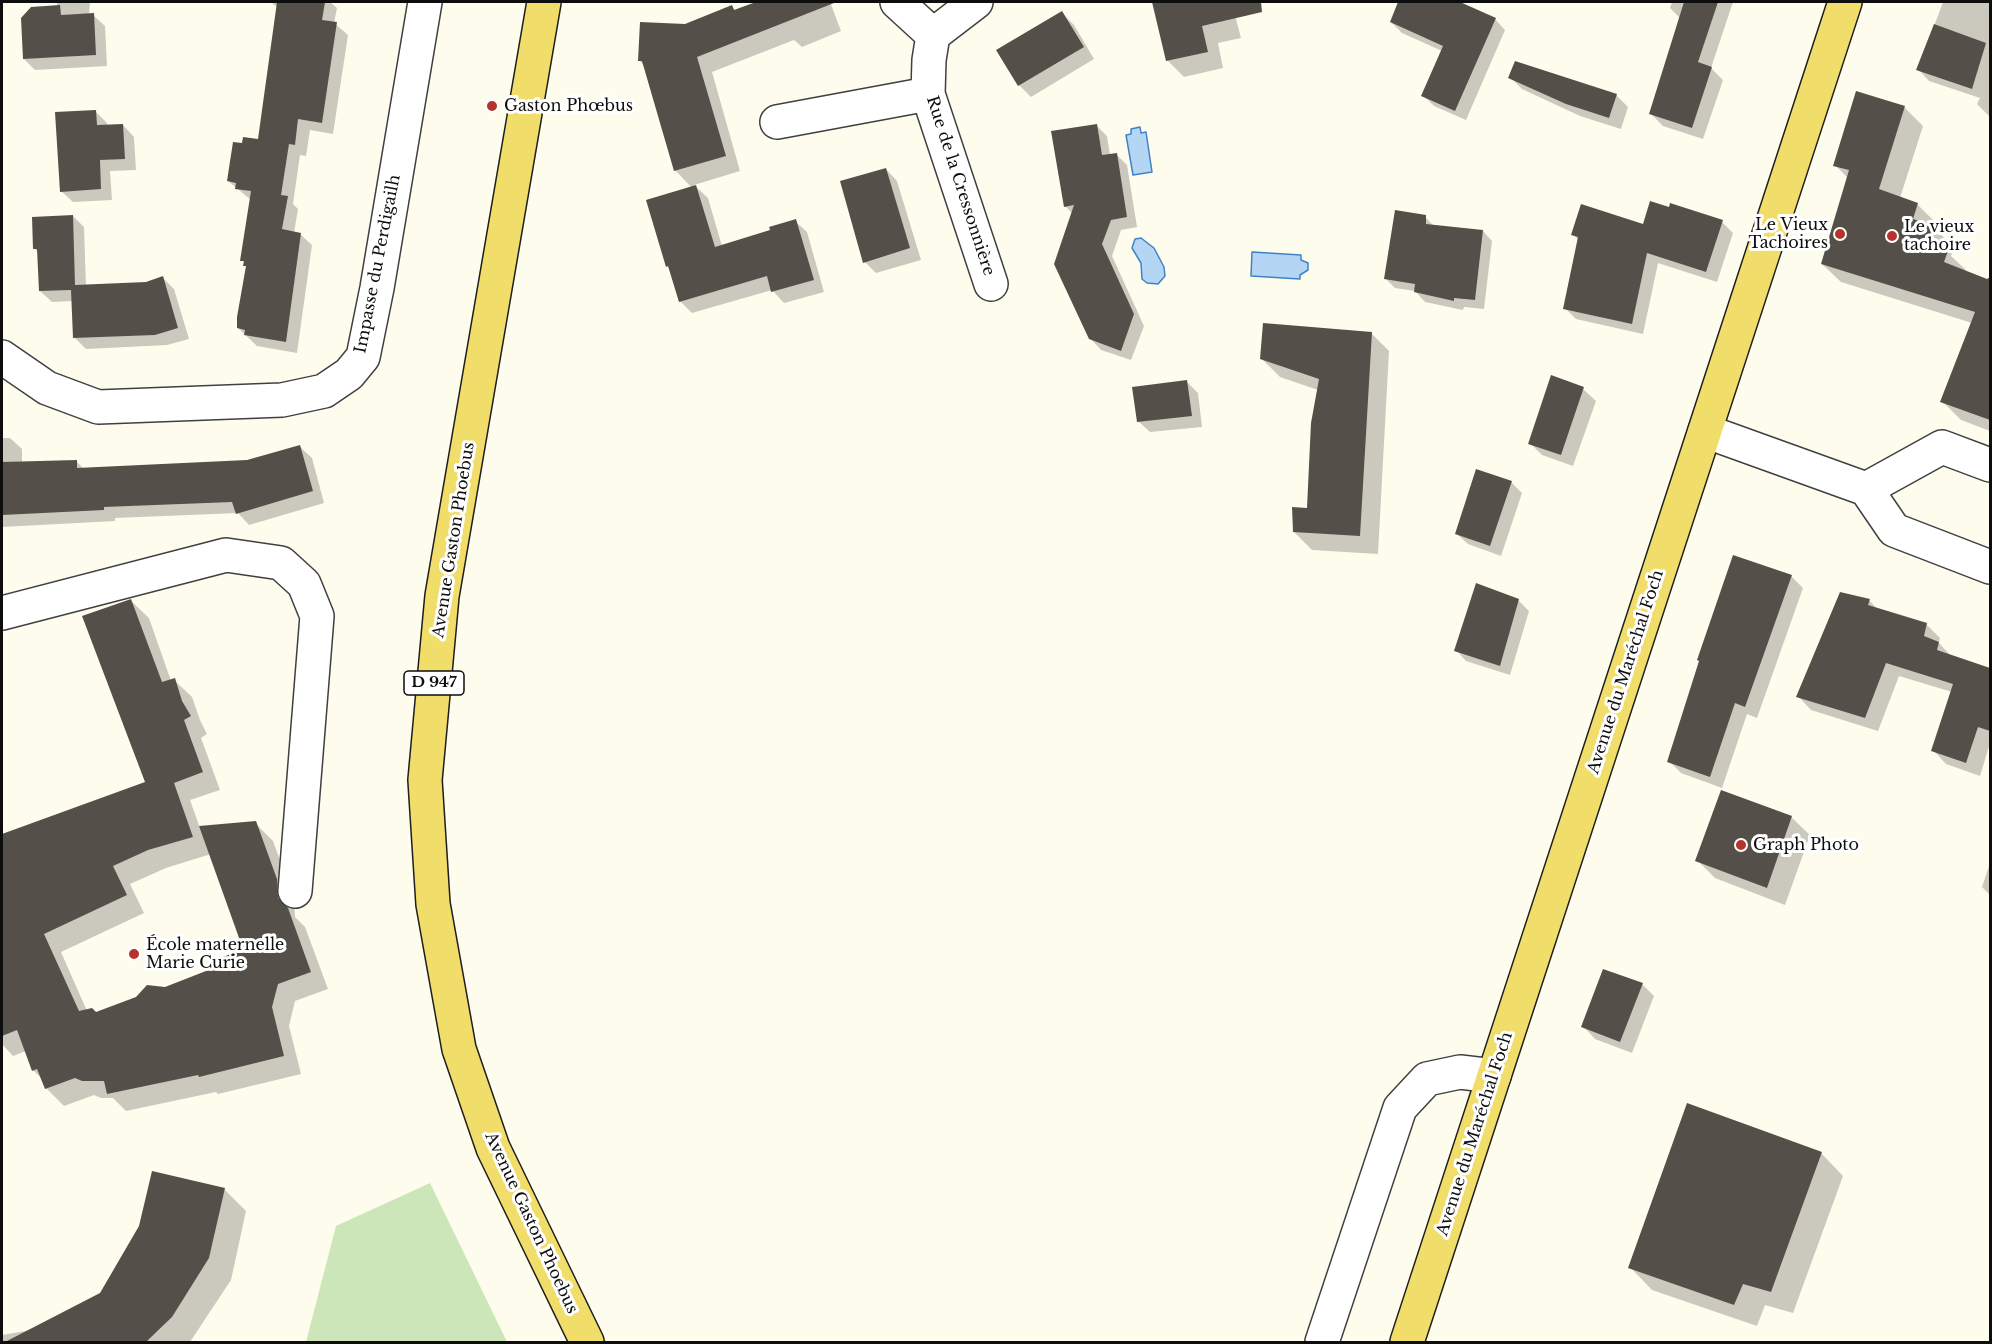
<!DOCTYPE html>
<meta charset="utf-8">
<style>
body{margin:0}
#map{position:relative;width:1992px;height:1344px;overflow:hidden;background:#fefced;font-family:"Libre Baskerville",serif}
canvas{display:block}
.frame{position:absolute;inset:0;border:3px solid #0d0d0d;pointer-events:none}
</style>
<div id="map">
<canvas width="1992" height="1344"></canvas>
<div class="frame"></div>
</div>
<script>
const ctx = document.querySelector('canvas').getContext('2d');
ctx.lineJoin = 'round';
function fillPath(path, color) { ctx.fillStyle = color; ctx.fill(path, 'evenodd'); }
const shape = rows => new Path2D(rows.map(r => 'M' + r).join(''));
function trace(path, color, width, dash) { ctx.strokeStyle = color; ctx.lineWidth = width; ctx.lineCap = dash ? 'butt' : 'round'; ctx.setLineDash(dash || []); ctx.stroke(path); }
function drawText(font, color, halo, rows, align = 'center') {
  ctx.font = font + ' "Libre Baskerville",serif'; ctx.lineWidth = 6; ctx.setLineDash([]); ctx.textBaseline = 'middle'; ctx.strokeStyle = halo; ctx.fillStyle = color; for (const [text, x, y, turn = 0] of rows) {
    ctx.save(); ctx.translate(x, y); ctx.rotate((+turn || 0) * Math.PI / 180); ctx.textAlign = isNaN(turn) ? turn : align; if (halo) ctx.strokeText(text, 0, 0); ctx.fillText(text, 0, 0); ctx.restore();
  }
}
fillPath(shape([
 [430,1183,507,1342,306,1342,336,1226]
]), '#cce6b9');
const water = shape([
 [1140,127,1141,133,1146,132,1152,172,1133,175,1126,135,1131,134,1131,129,1140,127],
 [1141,238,1154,248,1164,267,1165,276,1158,284,1147,283,1142,279,1141,263,1132,248,1135,239,1141,238],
 [1252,252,1301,255,1301,260,1308,263,1308,270,1300,275,1300,279,1251,276,1252,252]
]);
fillPath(water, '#b4d5f3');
trace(water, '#3f83c6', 1.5);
fillPath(shape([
 [57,2,90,2,89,15,93,15,105,26,107,66,35,70,24,59,57,7],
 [761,2,830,2,841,31,802,47,794,40,712,72,740,171,694,185,708,198,722,246,772,231,795,221,807,232,824,292,784,303,772,290,692,313,680,301,671,270,667,266,692,188,675,170,644,66,640,61,686,26,732,7,736,11],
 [1154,2,1225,2,1234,11,1241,38,1218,43,1223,68,1184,77,1168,61],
 [1400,2,1439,2,1457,9,1495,19,1505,30,1466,120,1434,106,1423,95,1442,51,1402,33,1391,22],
 [1672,2,1733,2,1711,68,1723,80,1703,139,1663,126,1651,114,1681,19,1670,8],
 [1943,2,1990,2,1990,117,1977,104,1980,98,1929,81,1918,69],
 [272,3,330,2,337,8,334,23,348,35,333,134,310,130,306,156,300,155,293,204,298,209,294,233,300,234,312,245,297,353,257,346,238,328,247,267,242,260,251,200,228,181,243,145,259,140,278,8],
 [1062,13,1074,25,1094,59,1031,97,1019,85],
 [1510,77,1616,95,1628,107,1621,129,1580,116,1522,89],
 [1857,92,1905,108,1923,126,1900,198,1917,204,1936,223,1934,228,1954,247,1951,256,1966,270,1965,272,1990,282,1990,431,1961,420,1942,401,1972,323,1841,282,1822,264,1848,178,1835,165],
 [95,111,107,123,107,126,123,125,134,137,136,170,110,171,112,200,73,202,61,191],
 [1096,125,1107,136,1110,155,1116,154,1127,165,1137,227,1121,230,1112,256,1144,326,1131,360,1101,350,1090,338,1073,214,1065,206],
 [886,169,897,181,921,260,876,273,865,262],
 [73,216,84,227,86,286,146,283,163,278,174,289,189,339,167,345,86,349,75,338,73,301,52,302,40,291,39,253,34,248],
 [1425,217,1434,226,1483,231,1492,241,1484,309,1464,307,1463,310,1425,302,1415,291,1395,288,1385,278],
 [1722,222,1733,233,1717,282,1658,263,1643,334,1576,319,1565,308,1579,241,1573,234,1643,226],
 [1371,333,1389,351,1378,554,1312,550,1294,532,1308,509,1318,390,1280,377,1261,358],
 [1552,377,1583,389,1596,401,1573,466,1542,455,1530,443],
 [1187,382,1198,393,1202,427,1150,432,1138,421],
 [2,438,10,438,22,449,22,463,76,461,84,469,247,462,300,447,312,458,324,503,249,525,238,513,115,518,115,521,2,527],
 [1511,482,1522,493,1501,556,1468,544,1457,534],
 [1791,576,1803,588,1757,718,1747,714,1722,788,1681,773,1669,761],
 [1518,600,1529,611,1510,675,1466,661,1456,650],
 [1869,600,1878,610,1927,625,1940,638,1939,643,1952,657,1990,670,1990,743,1980,776,1946,764,1933,750,1952,692,1899,676,1878,731,1811,710,1798,696],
 [131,601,149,618,171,681,174,680,192,697,200,720,207,734,201,738,220,790,190,800,200,828,255,823,273,841,294,898,295,917,305,927,328,989,295,1001,289,1026,301,1074,218,1094,216,1092,126,1111,113,1098,101,1098,94,1095,64,1106,46,1088,43,1080,33,1070,26,1051,13,1056,2,1044,2,835,147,783],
 [211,854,245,950,207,973,96,1013,87,1011,61,952,144,913,130,884,166,868],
 [1791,817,1810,835,1785,905,1715,878,1697,860],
 [1990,863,1990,895,1982,887],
 [1642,984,1654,996,1632,1053,1595,1039,1583,1026],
 [1821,1153,1843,1176,1793,1313,1765,1305,1757,1326,1652,1290,1630,1267],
 [224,1189,246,1211,231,1280,190,1342,2,1342,2,1335,31,1330,101,1294]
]), '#0003');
fillPath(shape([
 [277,2,325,2,322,20,337,22,322,123,298,119,295,145,289,144,281,195,288,196,282,229,301,233,286,342,244,335,245,330,237,328,237,317,246,266,243,266,244,261,240,261,251,191,235,189,236,183,227,181,233,142,242,143,243,137,258,139],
 [756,2,834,2,834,3,697,57,726,156,674,171,642,61,638,61,640,22,685,24,732,5,734,10],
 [1152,2,1261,2,1262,12,1202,26,1208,52,1166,61],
 [1398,2,1460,2,1496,18,1455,111,1421,96,1443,46,1390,22],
 [1684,2,1718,2,1698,62,1712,67,1692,128,1649,114],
 [60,5,61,15,94,13,96,55,23,59,21,18,31,7],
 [1062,11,1084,47,1018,86,996,50],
 [1934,24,1986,43,1972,89,1916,70],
 [1515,61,1617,94,1609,118,1566,104,1508,78],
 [1856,91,1905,106,1879,189,1918,203,1913,219,1936,227,1931,244,1948,251,1944,262,1987,279,1990,277,1990,420,1940,402,1975,312,1821,264,1849,170,1833,166],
 [96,110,97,125,123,124,125,159,100,160,101,189,60,192,55,112],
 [1097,124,1102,155,1117,153,1127,217,1111,220,1102,244,1134,314,1121,351,1089,339,1054,264,1074,205,1064,207,1051,131],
 [886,168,910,248,863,263,840,181],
 [696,185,715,247,770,230,769,227,796,219,814,280,771,292,767,276,679,302,668,266,666,267,646,200],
 [1650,201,1669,207,1670,203,1723,220,1706,272,1647,253,1632,324,1563,309,1578,237,1571,235,1581,204,1643,224],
 [1395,210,1426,215,1426,224,1483,230,1475,300,1454,298,1454,301,1414,292,1415,284,1384,279],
 [73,215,75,285,146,282,163,276,178,328,155,335,73,338,71,290,39,291,37,249,33,249,32,217],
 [1263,323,1372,332,1360,536,1293,532,1292,507,1307,508,1311,423,1319,379,1260,359],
 [1551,375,1584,387,1561,455,1528,444],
 [1187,380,1192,416,1137,422,1132,387],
 [300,445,313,491,236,514,232,502,104,507,104,510,2,515,2,462,77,460,77,468,247,460],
 [1476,469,1512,481,1490,546,1455,534],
 [1733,555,1792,575,1745,707,1735,703,1710,777,1667,762,1699,661,1697,660],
 [1476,583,1519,599,1500,666,1454,651],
 [1840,592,1870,599,1868,605,1927,623,1924,636,1939,642,1937,650,1990,668,1990,731,1978,727,1966,763,1931,751,1953,684,1886,663,1865,718,1796,697],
 [131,599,162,682,175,678,182,701,191,716,184,720,203,772,174,783,193,837,148,850,113,866,127,895,44,934,79,1011,92,1008,96,1012,136,997,147,985,165,987,206,971,216,960,243,949,199,826,256,821,277,879,278,898,288,908,311,972,278,984,272,1007,284,1056,199,1077,198,1075,107,1094,104,1081,82,1081,75,1078,45,1089,37,1069,32,1071,17,1030,2,1036,2,834,145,782,82,616],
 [1721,790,1792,816,1767,888,1695,861],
 [1603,969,1643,983,1620,1042,1581,1027],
 [1687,1103,1822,1152,1771,1292,1743,1284,1734,1305,1628,1268],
 [152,1171,225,1188,209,1258,172,1317,146,1342,5,1342,100,1293,139,1226]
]), '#554f49');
const minor = shape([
 [897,2,933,35],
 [976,2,933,35,929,60,928,94,991,284],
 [777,122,928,94],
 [2,357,47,388,98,407,282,400,324,391,349,374,363,357,377,288,425,2],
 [1705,431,1866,489,1894,530,1990,567],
 [1866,489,1942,447,1990,465],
 [2,613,226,555,281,563,304,584,317,616,295,891],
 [1322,1342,1400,1108,1427,1079,1460,1072,1494,1076]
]);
const major = shape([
 [544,2,442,596,425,780,433,904,459,1049,493,1148,587,1342],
 [1407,1342,1845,2]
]);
trace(minor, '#404040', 36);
trace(major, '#1e1e1e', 36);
trace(minor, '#fff', 33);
trace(major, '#f1dd6a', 33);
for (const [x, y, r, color] of [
 [492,106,6,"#b5332c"],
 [1840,234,6,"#b5332c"],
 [1892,236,6,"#b5332c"],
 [1741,845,6,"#b5332c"],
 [134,954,6,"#b5332c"]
]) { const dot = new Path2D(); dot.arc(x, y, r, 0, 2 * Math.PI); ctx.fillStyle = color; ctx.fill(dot); trace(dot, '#fff', 2); }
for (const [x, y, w] of [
 [434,683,60]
]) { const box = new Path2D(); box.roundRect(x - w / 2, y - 12, w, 24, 4.5); ctx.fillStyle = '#fff'; ctx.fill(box); trace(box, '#0d0d0d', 1.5); }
drawText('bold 15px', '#0d0d0d', null, [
 ["D 947",434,683]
]);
drawText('16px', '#0d0d0d', '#fff', [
 ["Gaston Phœbus",504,106],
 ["Le Vieux",1828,225,"right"],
 ["Tachoires",1828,243,"right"],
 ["Le vieux",1904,227],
 ["tachoire",1904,245],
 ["Graph Photo",1753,845],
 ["École maternelle",146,945],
 ["Marie Curie",146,963]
], 'left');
drawText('16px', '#0d0d0d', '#fff', [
 ["Rue de la Cressonnière",960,186,72],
 ["Impasse du Perdigailh",378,264,-79],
 ["Avenue Gaston Phoebus",454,540,-81],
 ["Avenue du Maréchal Foch",1626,672,-72],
 ["Avenue du Maréchal Foch",1475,1134,-72],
 ["Avenue Gaston Phoebus",531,1223,65]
]);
</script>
